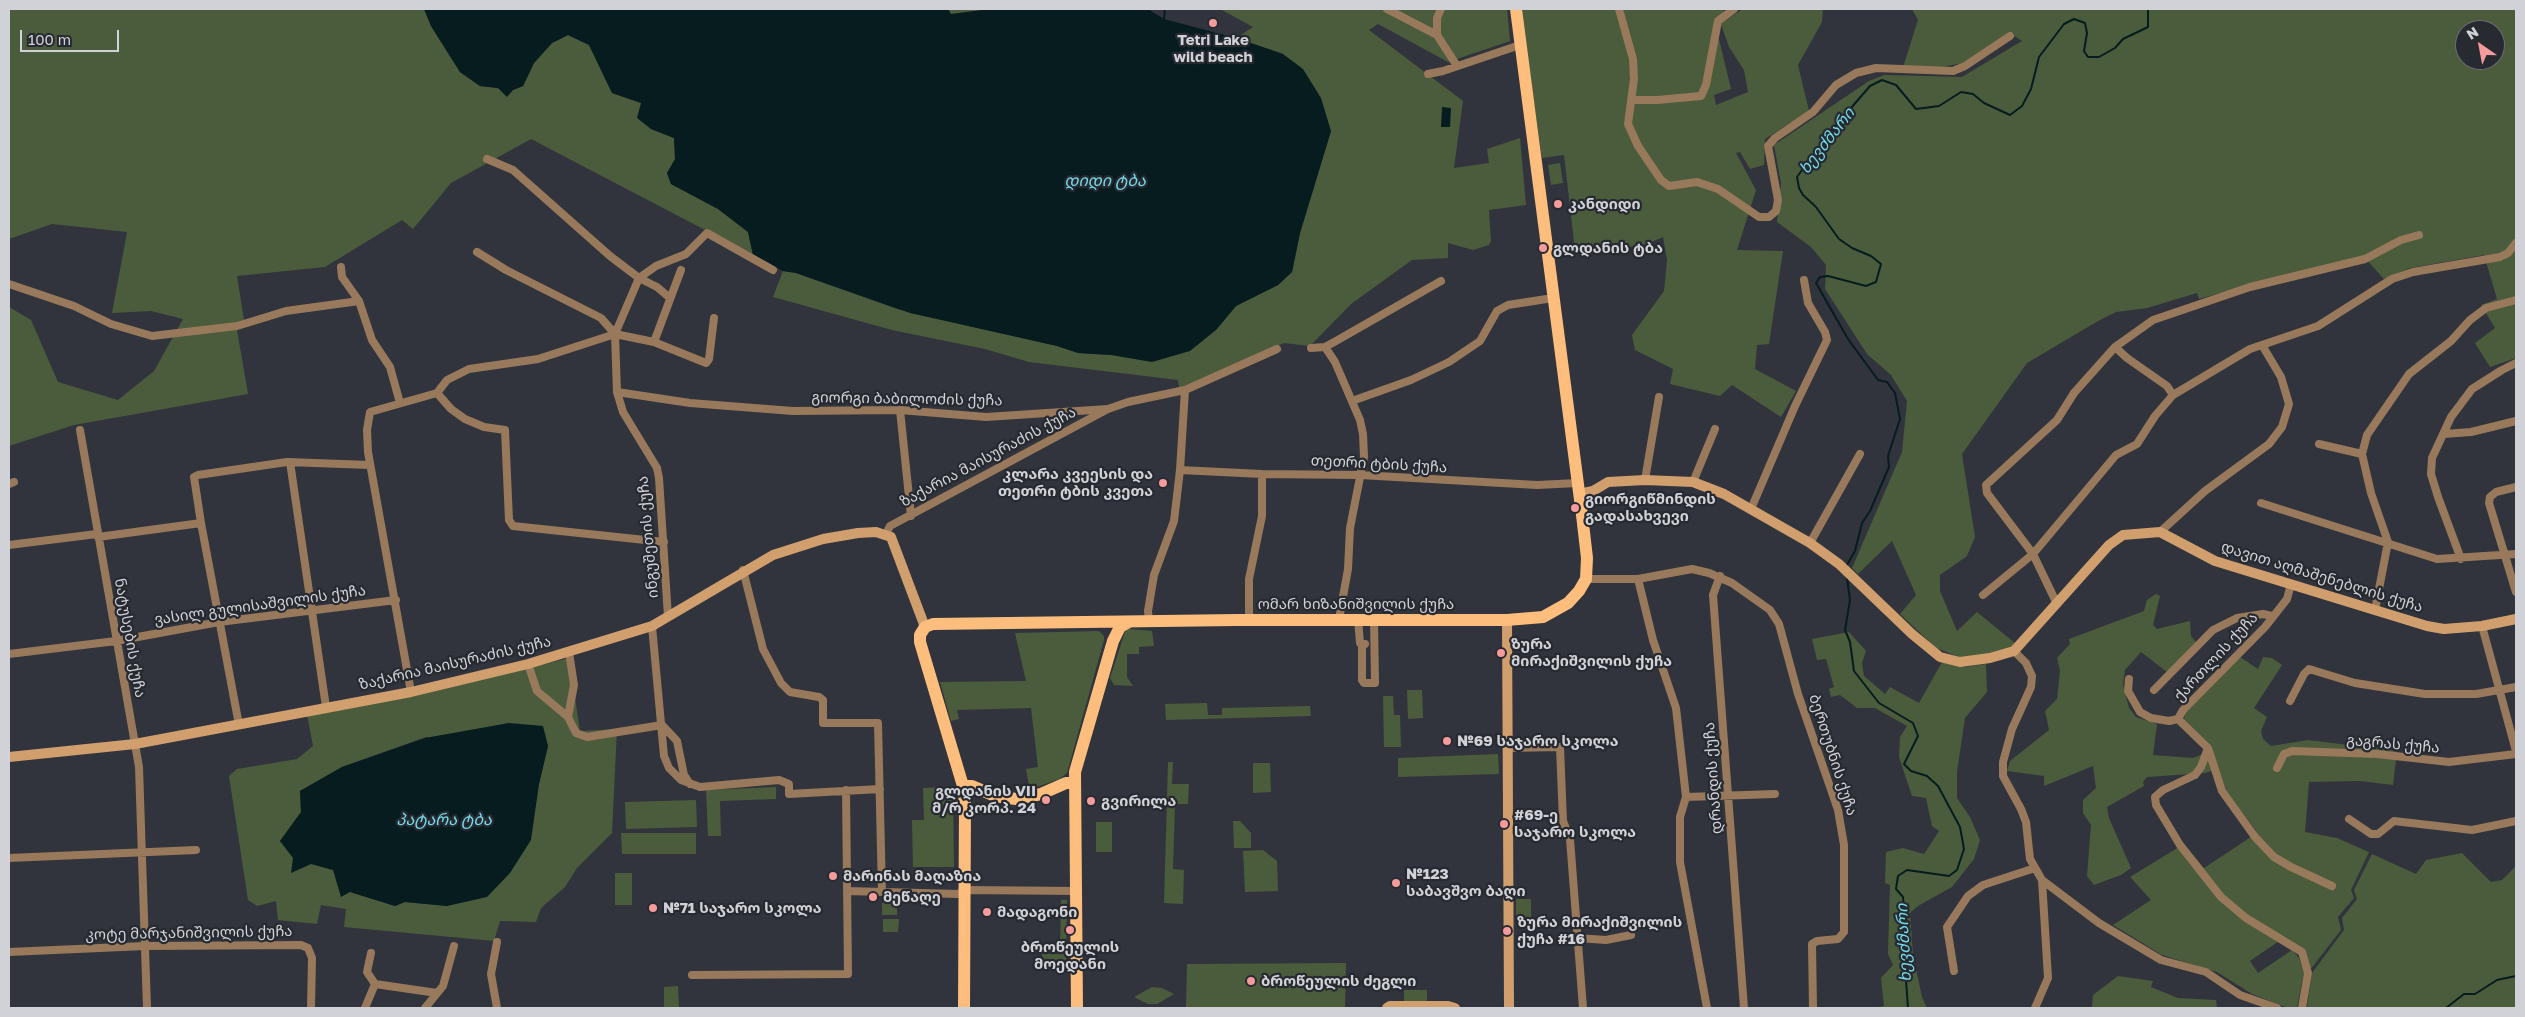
<!DOCTYPE html>
<meta charset="utf-8">
<style>
body{margin:0}
#map{position:relative;width:2525px;height:1017px;overflow:hidden;background:#31343c;font-family:"Golos Text",sans-serif}
canvas{display:block}
.frame{position:absolute;inset:0;border:10px solid #d0d2d7;pointer-events:none}
.north{position:absolute;left:2455px;top:20px;width:50px;height:50px;box-sizing:border-box;background:#272a31;border:1px solid #6b6d73;border-radius:50%;rotate:327deg;font-size:14px;font-weight:700;line-height:20px;text-align:center;color:#d0d2d7}
.north::after{content:'';display:block;margin:auto;width:18px;height:22px;background:#f59b9b;clip-path:polygon(50% 0,100% 100%,50% 72%,0 100%)}
.scale{position:absolute;left:20px;top:30px;width:99px;height:22px;box-sizing:border-box;border:2px solid #d0d2d7;border-top:0;padding-left:6px;font-size:15px;line-height:18px;white-space:nowrap;color:#d0d2d7;-webkit-text-stroke:4px #272a31;paint-order:stroke}
</style>
<div id="map">
<canvas width="2525" height="1017"></canvas>
<div class="frame"></div>
<div class="north">N</div>
<div class="scale">100 m</div>
</div>
<script>
const ctx = document.querySelector('canvas').getContext('2d');
ctx.lineJoin = 'round';
function fillPath(path, color) { ctx.fillStyle = color; ctx.fill(path, 'evenodd'); }
const shape = rows => new Path2D(rows.map(r => 'M' + r).join(''));
function trace(path, color, width, dash) { ctx.strokeStyle = color; ctx.lineWidth = width; ctx.lineCap = dash ? 'butt' : 'round'; ctx.setLineDash(dash || []); ctx.stroke(path); }
function drawText(font, color, halo, rows, align = 'center') {
  ctx.font = font + ' "Golos Text","Noto Sans Georgian",sans-serif'; ctx.lineWidth = 4.5; ctx.setLineDash([]); ctx.textBaseline = 'middle'; ctx.strokeStyle = halo; ctx.fillStyle = color; for (const [text, x, y, turn = 0] of rows) {
    ctx.save(); ctx.translate(x, y); ctx.rotate((+turn || 0) * Math.PI / 180); ctx.textAlign = isNaN(turn) ? turn : align; if (halo) ctx.strokeText(text, 0, 0); ctx.fillText(text, 0, 0); ctx.restore();
  }
}
fillPath(shape([
 [9,9,424,9,431,26,460,72,480,86,513,90,523,86,534,63,552,43,568,35,589,45,612,93,641,103,651,129,674,138,675,159,667,173,671,184,718,209,748,232,753,255,531,139,451,183,413,229,402,220,325,267,237,276,244,320,233,323,237,330,248,394,74,425,9,446,9,307,31,320,58,382,118,400,154,371,183,319,151,311,112,313,127,232,52,224,9,239],
 [948,9,991,9,951,14],
 [1220,9,1507,9,1510,41,1448,62,1378,24,1369,30,1463,101,1454,168,1489,163,1487,149,1520,138,1526,205,1489,210,1491,241,1489,245,1473,250,1448,243,1448,258,1412,260,1351,304,1310,346,1284,343,1179,388,1178,380,1029,362,985,349,892,330,773,297,783,271,796,273,897,309,1057,346,1078,353,1111,355,1216,330,1236,306,1278,285,1292,272,1300,233,1331,131,1283,54,1236,38,1253,27],
 [1525,9,1724,9,1721,23,1743,9,1823,9,1822,22,1798,65,1809,111,1765,139,1764,165,1750,169,1740,152,1736,153,1756,190,1737,250,1783,251,1769,344,1757,345,1755,369,1796,391,1781,417,1732,385,1720,396,1670,384,1673,369,1635,350,1632,335,1664,291,1667,260,1663,237,1642,246,1575,250,1564,155,1542,158,1521,12],
 [1721,24,1729,47,1744,70,1748,92,1716,105,1714,95,1731,89,1718,35],
 [1912,9,2516,9,2516,358,2490,367,2475,343,2495,328,2481,305,2497,299,2484,255,2410,268,2384,279,2364,257,2269,279,2199,299,2197,293,2147,308,2116,312,2098,321,2027,363,1962,454,1975,537,1967,556,1940,575,1940,591,1957,631,1977,612,2016,644,2006,651,1962,658,1936,648,1900,614,1916,595,1892,541,1858,574,1852,568,1902,452,1907,401,1891,375,1867,354,1825,289,1826,265,1811,247,1777,222,1781,183,1774,145,1869,81,1884,75,1962,77,2022,41,2010,33,1968,62,1937,68,1903,67,1918,20],
 [2465,30,2495,30,2495,60,2465,60],
 [1560,163,1563,183,1551,185,1548,165],
 [2156,594,2160,596,2153,625,2157,629,2190,621,2191,636,2196,642,2167,672,2141,652,2125,670,2123,685,2129,708,2136,717,2157,724,2153,755,2193,758,2203,754,2212,746,2184,719,2186,711,2240,657,2258,669,2263,657,2272,658,2282,665,2254,708,2267,717,2261,731,2263,739,2271,746,2308,740,2397,751,2393,785,2360,781,2309,782,2305,832,2337,838,2369,852,2351,890,2354,898,2338,917,2341,930,2310,970,2304,949,2285,937,2250,961,2258,973,2292,950,2299,958,2304,972,2297,1008,2288,1008,2252,994,2217,972,2162,955,2113,925,2151,900,2130,877,2184,844,2204,868,2248,839,2256,831,2227,792,2218,769,2205,773,2147,777,2143,782,2144,786,2107,807,2109,818,2131,868,2121,875,2094,885,2087,876,2091,825,2083,813,2083,800,2096,788,2093,766,2044,786,2044,776,2007,771,2010,761,2049,730,2045,711,2057,699,2060,671,2057,658,2070,644,2069,639,2144,611,2147,600],
 [1129,629,1152,631,1154,646,1139,647,1139,654,1127,654,1127,677,1133,686,1114,685,1110,678,1125,632],
 [1099,631,1104,636,1104,640,1067,773,1059,779,1031,789,1029,786,1026,769,1038,767,1031,708,957,710,959,719,951,721,940,682,1026,681,1015,633],
 [1849,632,1866,651,1862,663,1864,676,1885,694,1890,687,1919,703,1942,662,1965,667,1986,664,1987,692,1965,718,1957,772,1957,798,1970,817,1980,840,1974,859,1952,887,1918,906,1910,913,1913,955,1922,997,1927,1008,1872,1008,1884,1006,1881,978,1893,965,1888,954,1890,885,1885,883,1886,852,1903,848,1924,854,1939,831,1932,826,1926,798,1912,796,1899,757,1900,737,1907,726,1875,708,1857,708,1840,695,1831,697,1829,689,1834,687,1826,659,1817,660,1812,639],
 [569,658,580,731,617,729,612,833,577,868,565,887,541,908,536,922,500,921,494,941,344,927,346,909,321,905,317,924,278,920,276,901,257,906,248,900,229,776,237,769,297,759,313,746,307,715,485,679],
 [426,737,548,746,539,784,447,906,404,902,395,906,350,892,333,870,294,858,280,841,301,812,300,791,342,767],
 [1407,690,1422,690,1423,718,1408,719],
 [1383,696,1393,696,1394,715,1400,715,1401,747,1384,747],
 [1207,703,1208,715,1222,715,1222,708,1310,706,1311,716,1166,720,1165,704],
 [1498,754,1499,774,1398,777,1398,758],
 [1168,762,1173,762,1172,784,1189,784,1188,804,1175,804,1173,869,1184,870,1183,904,1164,903],
 [1253,763,1270,763,1271,792,1253,793],
 [776,787,776,799,720,801,721,836,708,836,706,790],
 [953,787,954,867,913,867,912,820,924,820,923,788],
 [696,800,697,827,626,829,625,802],
 [1233,821,1240,821,1251,833,1251,848,1234,848],
 [1096,822,1112,822,1112,852,1096,852],
 [621,833,696,833,696,854,622,854],
 [1263,850,1277,861,1278,891,1245,892,1243,851],
 [2462,853,2491,882,2502,880,2516,866,2516,1008,2307,1007,2312,973,2344,930,2342,918,2357,899,2354,890,2372,854,2416,874,2426,860],
 [615,873,632,873,632,905,615,905],
 [1516,899,1531,899,1531,922,1516,922],
 [1061,900,1067,900,1066,966,1042,966,1042,954,1060,954],
 [882,903,897,903,897,915,882,915],
 [883,919,899,919,898,932,883,932],
 [1346,963,1345,1008,1186,1008,1187,964],
 [2118,976,2153,981,2151,987,2178,998,2216,1000,2217,1008,2092,1008,2093,995],
 [678,986,679,1008,664,1008,664,987],
 [1152,987,1162,988,1174,994,1157,1004,1148,1004,1134,997],
 [1404,990,1427,990,1427,1001,1404,1001]
]), '#4b5c3d');
fillPath(shape([
 [424,9,948,9,951,14,991,9,1148,9,1164,19,1236,38,1283,54,1303,69,1321,98,1331,131,1300,233,1292,272,1278,285,1236,306,1216,330,1190,351,1152,362,1111,355,1078,353,1057,346,910,313,796,273,783,271,753,255,748,232,718,209,671,184,667,173,675,159,674,138,651,129,637,118,641,103,612,93,589,45,568,35,552,43,534,63,523,86,513,90,507,97,498,88,480,86,460,72,431,26],
 [1442,107,1451,108,1450,127,1441,127],
 [509,723,543,726,548,746,539,784,531,840,510,873,487,897,447,906,405,902,395,906,350,892,341,897,333,870,311,864,291,873,293,858,280,841,301,812,300,791,342,767,425,738]
]), '#071c1f');
trace(shape([
 [2247,9,2256,9],
 [1164,19,1165,9],
 [1847,565,1855,551,1862,523,1870,511,1889,467,1888,456,1900,419,1895,393,1887,382,1878,380,1848,339,1816,283,1820,277,1828,276,1866,286,1876,282,1881,264,1871,256,1852,248,1839,239,1816,207,1803,195,1799,188,1797,177,1826,137,1870,86,1882,80,1896,85,1916,109,1939,106,1961,92,1973,94,1984,103,2010,115,2022,106,2031,89,2039,57,2064,24,2074,19,2085,23,2087,33,2084,51,2088,57,2099,57,2115,48,2123,39,2148,27,2148,9],
 [1847,578,1850,600,1845,630,1850,642,1854,671,1879,703,1913,723,1918,736,1904,764,1911,771,1927,776,1938,786,1960,827,1964,849,1957,870,1949,876,1907,870,1898,876,1896,889,1903,897,1904,910,1904,952,1908,1008],
 [2446,1008,2464,994,2475,994,2497,980,2516,976]
]), '#071c1f', 2);
trace(shape([
 [1387,9,1437,35],
 [1441,9,1437,18,1437,35,1457,66],
 [1619,9,1633,59,1634,79,1628,124,1638,146,1661,180,1669,186,1697,182,1718,189,1759,217,1769,217,1776,211,1778,200,1768,146,1775,138,1813,112,1836,85,1856,73,1876,68,1953,71,1965,66,2010,36],
 [1428,74,1443,71,1520,45],
 [1632,100,1657,100,1701,96,1706,85,1718,21,1734,9],
 [487,159,513,170,610,256,639,278,657,287,670,298],
 [477,252,506,270,601,318,615,334],
 [341,267,342,277,359,301,372,340,390,367,400,403],
 [9,284,74,306,111,324,152,336,237,326,286,311,359,301],
 [654,342,681,270],
 [1325,347,1335,362,1360,420,1363,434,1364,457,1350,528,1348,569,1339,619],
 [2115,347,2153,320,2250,287,2365,259,2401,240,2419,235],
 [1311,348,1325,347,1336,341,1441,281],
 [617,392,690,403,793,411,900,410,986,417,1108,409,1128,402,1185,390,1277,349],
 [437,393,451,409,465,419,484,427,505,430,509,520,513,526,664,542],
 [1352,401,1411,380,1449,362,1480,341,1497,311,1508,305,1553,298],
 [900,410,911,516],
 [80,430,139,767,147,1008],
 [2444,434,2471,432,2516,421],
 [2319,444,2362,454],
 [290,462,326,707],
 [1180,470,1262,474,1360,475,1537,485,1578,483],
 [1645,480,1659,397],
 [1693,482,1715,429],
 [9,484,14,482],
 [2516,487,2496,492,2490,497,2489,503,2516,592],
 [2261,503,2437,559,2516,554],
 [1751,509,1795,406,1827,340,1825,332,1808,303,1804,280],
 [2160,532,2205,491,2269,444,2282,427,2289,404,2281,377,2262,345],
 [886,534,890,526,1106,410],
 [98,537,201,523],
 [1810,543,1860,454],
 [9,545,97,534],
 [2461,559,2438,497,2431,474,2432,458,2451,417,2472,389,2502,370,2516,363],
 [743,570,763,649,781,683,790,692,819,697,823,700,823,723,878,723,882,892],
 [1720,576,1713,595,1744,1008],
 [1586,579,1638,579,1692,569,1709,573,1732,583,1770,610,1779,624,1798,694,1838,810,1844,845,1844,932,1838,939,1817,941,1812,944,1813,1008],
 [1638,579,1653,640,1676,708,1686,797,1680,817,1680,862,1707,1008],
 [2291,584,2287,599,2265,627,2183,710,2178,719,2208,748,2201,767,2195,775,2163,790,2155,797,2156,805,2180,845,2221,897,2246,918,2302,952,2308,973,2302,1008],
 [1983,595,2033,554,2116,455,2137,444,2155,416,2173,395,2250,349,2318,326,2392,279,2413,272,2500,257,2508,253,2516,243],
 [2057,604,2033,554,1987,493,1986,485,2057,420,2074,393,2115,347,2127,358,2167,386,2173,395],
 [2375,610,2388,542,2371,493,2362,454,2367,435,2409,374,2451,341,2470,320,2486,308,2516,300],
 [668,617,659,478,657,468,623,412,617,392,615,334,639,278,656,266,686,254,707,233,773,270],
 [1358,619,1360,643,1365,644],
 [1249,620,1249,579,1262,516,1262,474],
 [1149,622,1148,611,1154,575,1174,521,1180,470,1185,390],
 [652,626,664,756,669,768,681,780,700,787,779,780,789,784,789,794,880,789],
 [2482,626,2516,751],
 [1362,644,1362,680,1364,683,1375,683,1374,619],
 [2014,651,2026,663,2032,676,2031,687,2012,729,2003,762,2003,776,2021,809,2026,822,2030,859,2042,880,2099,923,2161,960,2206,972,2240,995,2277,1008],
 [569,652,574,685,568,717,576,733,587,737,662,725,677,741,684,775,690,784],
 [9,654,116,641,219,622,396,600],
 [528,664,537,691,568,717],
 [2129,679,2128,691,2140,712,2151,718,2169,721,2178,719],
 [2154,690,2213,630,2237,618,2263,614,2272,616],
 [411,692,368,452,367,430,370,412,437,393,447,380,469,369,538,359,615,334,654,342,706,363,709,359,714,318],
 [2290,701,2304,674,2309,669,2355,683,2425,694,2476,694,2516,687],
 [239,725,201,523,194,477,198,475,287,462,370,465],
 [1507,748,1560,747,1563,821,1570,839,1583,1008],
 [2208,748,2222,791,2255,837,2274,857,2291,867,2332,886],
 [2277,768,2284,754,2292,751,2377,754,2449,762,2516,754],
 [1686,797,1775,794],
 [2349,819,2371,834,2378,834,2394,821,2472,830,2516,821],
 [9,858,196,850],
 [847,891,958,894,965,890,1077,891],
 [1577,938,1606,940,1631,935],
 [497,942,491,974,497,1008],
 [9,952,145,946,301,945,308,948,312,958,311,1008],
 [371,953,367,972,375,984,437,993],
 [1954,971,1947,927,1968,896,1983,885,2035,868],
 [692,975,848,974,846,790],
 [365,1008,375,984],
 [425,1008,443,986,454,946],
 [2035,1008,2048,978,2042,880]
]), '#98795b', 8);
trace(shape([
 [1579,494,1593,491,1608,482,1645,480,1693,482,1724,494,1810,543,1839,564,1912,634,1940,657,1960,662,1990,658,2014,651,2109,545,2123,535,2160,532,2215,561,2427,626,2444,629,2482,626,2516,619],
 [1507,620,1509,1008],
 [9,757,135,744,411,692,528,664,652,626,773,555,823,539,858,533,876,532,891,537,925,627],
 [1387,1008,1390,1006,1448,1006,1455,1008]
]), '#d19f6e', 10);
trace(shape([
 [963,786,972,786,995,796,1016,799,1041,794,1066,783,1074,783],
 [964,1008,965,804,963,786,920,642,920,635,925,627,933,624,1236,620,1507,620,1543,617,1568,603,1579,591,1586,579,1587,558,1582,515,1516,9],
 [1077,1008,1075,772,1113,641,1120,627,1129,622]
]), '#fcbd7d', 12);
for (const [x, y, r, color] of [
 [1213,23,5,"#f59b9b"],
 [1558,204,5,"#f59b9b"],
 [1543,248,5,"#f59b9b"],
 [1163,483,5,"#f59b9b"],
 [1575,508,5,"#f59b9b"],
 [1501,653,5,"#f59b9b"],
 [1447,741,5,"#f59b9b"],
 [1046,800,5,"#f59b9b"],
 [1091,801,5,"#f59b9b"],
 [1504,824,5,"#f59b9b"],
 [833,876,5,"#f59b9b"],
 [1396,883,5,"#f59b9b"],
 [873,897,5,"#f59b9b"],
 [653,908,5,"#f59b9b"],
 [987,912,5,"#f59b9b"],
 [1070,930,5,"#f59b9b"],
 [1507,931,5,"#f59b9b"],
 [1251,981,5,"#f59b9b"]
]) { const dot = new Path2D(); dot.arc(x, y, r, 0, 2 * Math.PI); ctx.fillStyle = color; ctx.fill(dot); trace(dot, '#272a31', 2); }
drawText('bold 15px', '#d0d2d7', '#272a31', [
 ["Tetri Lake",1213,40,"center"],
 ["wild beach",1213,57,"center"],
 ["კანდიდი",1568,204],
 ["გლდანის ტბა",1553,248],
 ["კლარა კვეესის და",1153,474,"right"],
 ["თეთრი ტბის კვეთა",1153,491,"right"],
 ["გიორგიწმინდის",1585,499],
 ["გადასახვევი",1585,516],
 ["ზურა",1511,644],
 ["მირაქიშვილის ქუჩა",1511,661],
 ["№69 საჯარო სკოლა",1457,741],
 ["გლდანის VII",1036,791,"right"],
 ["მ/რ კორპ. 24",1036,808,"right"],
 ["გვირილა",1101,801],
 ["#69-ე",1514,815],
 ["საჯარო სკოლა",1514,832],
 ["№123",1406,874],
 ["საბავშვო ბაღი",1406,891],
 ["მარინას მაღაზია",843,876],
 ["მეწაღე",883,897],
 ["№71 საჯარო სკოლა",663,908],
 ["მადაგონი",997,912],
 ["ზურა მირაქიშვილის",1517,922],
 ["ქუჩა #16",1517,939],
 ["ბროწეულის",1070,947,"center"],
 ["მოედანი",1070,964,"center"],
 ["ბროწეულის ძეგლი",1261,981]
], 'left');
drawText('15px', '#d0d2d7', '#272a31', [
 ["გიორგი ბაბილოძის ქუჩა",907,399,1],
 ["ზაქარია მაისურაძის ქუჩა",988,457,-28],
 ["თეთრი ტბის ქუჩა",1379,464,3],
 ["ინგუშეთის ქუჩა",648,537,-95],
 ["დავით აღმაშენებლის ქუჩა",2322,577,17],
 ["ომარ ხიზანიშვილის ქუჩა",1356,604],
 ["ვასილ გულისაშვილის ქუჩა",260,605,-8],
 ["ნატუსების ქუჩა",130,638,80],
 ["ქართლის ქუჩა",2216,657,-47],
 ["ზაქარია მაისურაძის ქუჩა",455,663,-13],
 ["გაგრას ქუჩა",2393,744,5],
 ["ბერთუბნის ქუჩა",1833,755,72],
 ["დრანდის ქუჩა",1713,778,-94],
 ["კოტე მარჯანიშვილის ქუჩა",189,933,-1]
]);
drawText('italic 16px', '#73dcea', '#272a31', [
 ["ხევძმარი",1827,141,-52],
 ["დიდი ტბა",1105,181],
 ["პატარა ტბა",444,820],
 ["ხევძმარი",1904,943,-93]
]);
</script>
